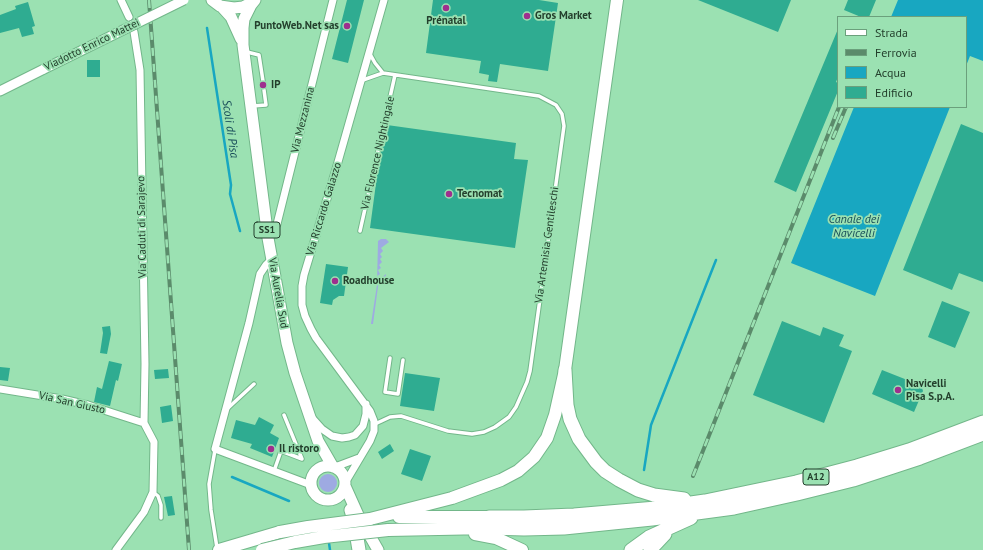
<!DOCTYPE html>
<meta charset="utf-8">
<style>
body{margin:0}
#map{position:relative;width:983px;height:550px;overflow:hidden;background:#9be1b2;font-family:"PT Sans",sans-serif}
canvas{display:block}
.legend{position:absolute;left:837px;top:16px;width:130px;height:92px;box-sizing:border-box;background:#9be1b2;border:1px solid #6ba07c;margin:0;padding:5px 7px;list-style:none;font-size:12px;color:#233f2c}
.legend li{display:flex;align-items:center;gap:8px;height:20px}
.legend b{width:20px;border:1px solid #6ba07c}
</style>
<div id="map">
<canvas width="983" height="550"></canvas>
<ul class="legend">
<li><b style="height:5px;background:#fff"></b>Strada</li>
<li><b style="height:5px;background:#5b8b6b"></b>Ferrovia</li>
<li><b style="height:11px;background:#18a7c1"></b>Acqua</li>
<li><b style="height:11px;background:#2fac91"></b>Edificio</li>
</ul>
</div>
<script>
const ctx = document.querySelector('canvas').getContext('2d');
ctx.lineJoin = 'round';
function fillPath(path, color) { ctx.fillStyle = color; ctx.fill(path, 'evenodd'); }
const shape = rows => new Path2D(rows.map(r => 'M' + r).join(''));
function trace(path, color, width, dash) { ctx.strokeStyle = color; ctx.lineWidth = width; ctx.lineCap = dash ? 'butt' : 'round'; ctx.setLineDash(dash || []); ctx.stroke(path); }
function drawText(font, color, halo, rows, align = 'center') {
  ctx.font = font + ' "PT Sans",sans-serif'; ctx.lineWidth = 3.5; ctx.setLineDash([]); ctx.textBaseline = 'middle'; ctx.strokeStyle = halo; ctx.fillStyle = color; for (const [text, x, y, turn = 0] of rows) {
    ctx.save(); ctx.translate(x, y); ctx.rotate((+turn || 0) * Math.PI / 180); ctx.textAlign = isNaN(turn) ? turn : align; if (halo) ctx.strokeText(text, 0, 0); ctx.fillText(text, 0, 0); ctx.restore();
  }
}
fillPath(shape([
 [381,239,386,239,389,242,381,248,383,251,380,254,382,257,380,259,382,262,379,265,381,268,378,270,380,274,377,276,380,279,386,274,385,280,379,279,373,324,371,324,377,285,378,241],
 '319 483a9 9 0 1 1 18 0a9 9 0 1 1-18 0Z'
]), '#9eaae2');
fillPath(shape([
 [898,0,983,0,983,61,970,56,966,66,966,17,891,17],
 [854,107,950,107,875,296,791,263]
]), '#18a7c1');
trace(shape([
 [207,28,231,185,230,194,240,231],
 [644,470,651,425,716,260],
 [232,477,289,501],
 [329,543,330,550]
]), '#18a7c1', 2.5);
fillPath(shape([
 [347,0,364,0,348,63,332,59],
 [433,0,539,0,558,3,548,71,500,64,497,82,488,81,489,75,479,73,481,61,426,53],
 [698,0,791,0,778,32],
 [848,0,876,0,869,17,861,17,844,10],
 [28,2,35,26,32,27,34,34,22,37,19,28,0,33,0,15,16,9,15,6],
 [838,29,838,77,836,82,838,83,838,91,796,192,774,182],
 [87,60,100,60,100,77,87,77],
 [961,124,983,133,983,282,959,273,952,290,903,270],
 [387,125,516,143,514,159,528,160,515,248,370,228,379,161],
 [326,264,348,267,344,296,339,296,333,300,332,305,320,303],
 [942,301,970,312,955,348,928,337],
 [782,321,820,336,823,327,844,335,839,346,852,351,824,423,753,395],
 [110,326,111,334,107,354,100,353,103,333,102,327],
 [109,361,122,364,118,381,116,380,110,406,94,402,97,387,102,389],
 [0,367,10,368,8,381,0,380],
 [168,369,169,378,155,379,154,370],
 [882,370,920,385,922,388,923,391,914,412,872,394],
 [405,373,440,378,434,411,400,406],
 [171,405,173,421,162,423,160,407],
 [259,417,274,425,270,433,279,438,272,457,250,448,252,444,231,438,236,420,255,425],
 [390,444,394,451,382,459,378,452],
 [410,449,431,456,422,481,401,474],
 [172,496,175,515,168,516,164,497]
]), '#2fac91');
const service = shape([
 [247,52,259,55,263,81],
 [370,54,375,63,383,73],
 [363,80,383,73,539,96,556,105,562,114,564,126,530,371,527,382,516,407,509,417,495,427,484,432,472,434,448,431,401,416,390,417,375,424],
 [252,106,266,105,264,90],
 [360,231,395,75],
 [390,358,385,392,398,394,403,360],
 [227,409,254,384],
 [215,450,209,484,211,510,217,548],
 [274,471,281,451,302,459,284,415],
 [153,492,158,496,161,505,161,518]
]);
const minor = shape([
 [121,0,129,17],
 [268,238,277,224,333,0],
 [272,259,266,265,260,274,249,323,215,449,311,485],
 [0,389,62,399,88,405,144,423],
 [313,419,322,429,332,436,342,438,349,437,355,435,363,426,366,414,366,404],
 [335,467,359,458],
 [345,483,370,441,374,431,374,421,370,411,316,338,311,329,305,316,302,305,302,286,304,275,336,169,384,0],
 [116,550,144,512,153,492,154,442,144,423,145,364,140,70,134,32]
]);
const tertiary = shape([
 [0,91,44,69]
]);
const primary = shape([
 [212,0,220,6,234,8,243,7,253,2],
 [255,0,251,5,244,19,243,28,243,45,268,238,287,343,295,373,318,441,333,467],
 [221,6,231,17,241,39],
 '311 483a17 17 0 1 1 34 0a17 17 0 1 1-34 0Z',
 [345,486,358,515,378,550]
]);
const trunk = shape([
 [399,517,489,517],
 [370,519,452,498,501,480,518,471,534,457,547,438,555,415,565,370,617,0],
 [388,530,489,528],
 [475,534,496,538,522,550],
 [219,550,280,532]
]);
const motorway = shape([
 [565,370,567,405,570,419,579,439,596,462,605,471,619,480,638,490,654,495,684,499],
 [351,510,354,520,359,550],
 [489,517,524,517,574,515,656,508,705,501,796,482,857,466,909,450,983,422],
 [489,528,524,529,564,528,652,519,734,508,797,494,853,480,920,458,983,434],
 [631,550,649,537,691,518],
 [650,550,665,534]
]);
trace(service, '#73b78a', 5.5);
trace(minor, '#73b78a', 9);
trace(tertiary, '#73b78a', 11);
trace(primary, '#73b78a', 13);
trace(trunk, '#73b78a', 14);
trace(motorway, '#73b78a', 15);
trace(service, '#fff', 3.5);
trace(minor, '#fff', 7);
trace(tertiary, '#fff', 9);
trace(primary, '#fff', 11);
trace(trunk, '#fff', 12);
trace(motorway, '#fff', 13);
const rail = shape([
 [149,0,189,550],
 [833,138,846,107],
 [693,476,839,107]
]);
trace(rail, '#5b8b6b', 4);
trace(rail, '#9be1b2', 2.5, [8]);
const tertiaryBridge = shape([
 [44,69,184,0]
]);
const trunkBridge = shape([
 [280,532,308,527,370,519],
 [262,550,295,542,324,537,388,530]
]);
trace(tertiaryBridge, '#73b78a', 11, []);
trace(trunkBridge, '#73b78a', 14, []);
trace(tertiaryBridge, '#fff', 9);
trace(trunkBridge, '#fff', 12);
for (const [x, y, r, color] of [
 [446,8,4,"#9e2f8e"],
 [527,16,4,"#9e2f8e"],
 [347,26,4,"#9e2f8e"],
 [263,85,4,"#9e2f8e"],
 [449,194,4,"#9e2f8e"],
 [335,281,4,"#9e2f8e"],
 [898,390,4,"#9e2f8e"],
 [271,449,4,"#9e2f8e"]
]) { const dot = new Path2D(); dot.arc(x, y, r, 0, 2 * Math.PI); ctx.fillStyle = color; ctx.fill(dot); trace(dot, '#9be1b2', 1.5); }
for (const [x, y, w] of [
 [267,230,26],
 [816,477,26]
]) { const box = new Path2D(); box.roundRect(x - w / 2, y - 8, w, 16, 3); ctx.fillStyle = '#9be1b2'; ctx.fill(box); trace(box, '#233f2c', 1); }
drawText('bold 10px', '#233f2c', null, [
 ["SS1",267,230],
 ["A12",816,477]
]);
drawText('bold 11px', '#233f2c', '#9be1b2', [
 ["Gros Market",535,16],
 ["Prénatal",446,21,"center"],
 ["PuntoWeb.Net sas",339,26,"right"],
 ["IP",271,85],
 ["Tecnomat",457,194],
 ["Roadhouse",343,281],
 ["Navicelli",906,384],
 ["Pisa S.p.A.",906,397],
 ["Il ristoro",279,449]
], 'left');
drawText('11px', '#233f2c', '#9be1b2', [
 ["Viadotto Enrico Mattei",92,45,-26],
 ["Via Mezzanina",303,120,-76],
 ["Via Florence Nightingale",378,153,-77],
 ["Via Riccardo Galazzo",324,209,-73],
 ["Via Caduti di Sarajevo",142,227,-91],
 ["Via Artemisia Gentileschi",547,245,-82],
 ["Via Aurelia Sud",278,293,80],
 ["Via San Giusto",72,403,13]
]);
drawText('italic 12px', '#184d59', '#9be1b2', [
 ["Scoli di Pisa",230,129,82],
 ["Canale dei",854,220],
 ["Navicelli",854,234]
]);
</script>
